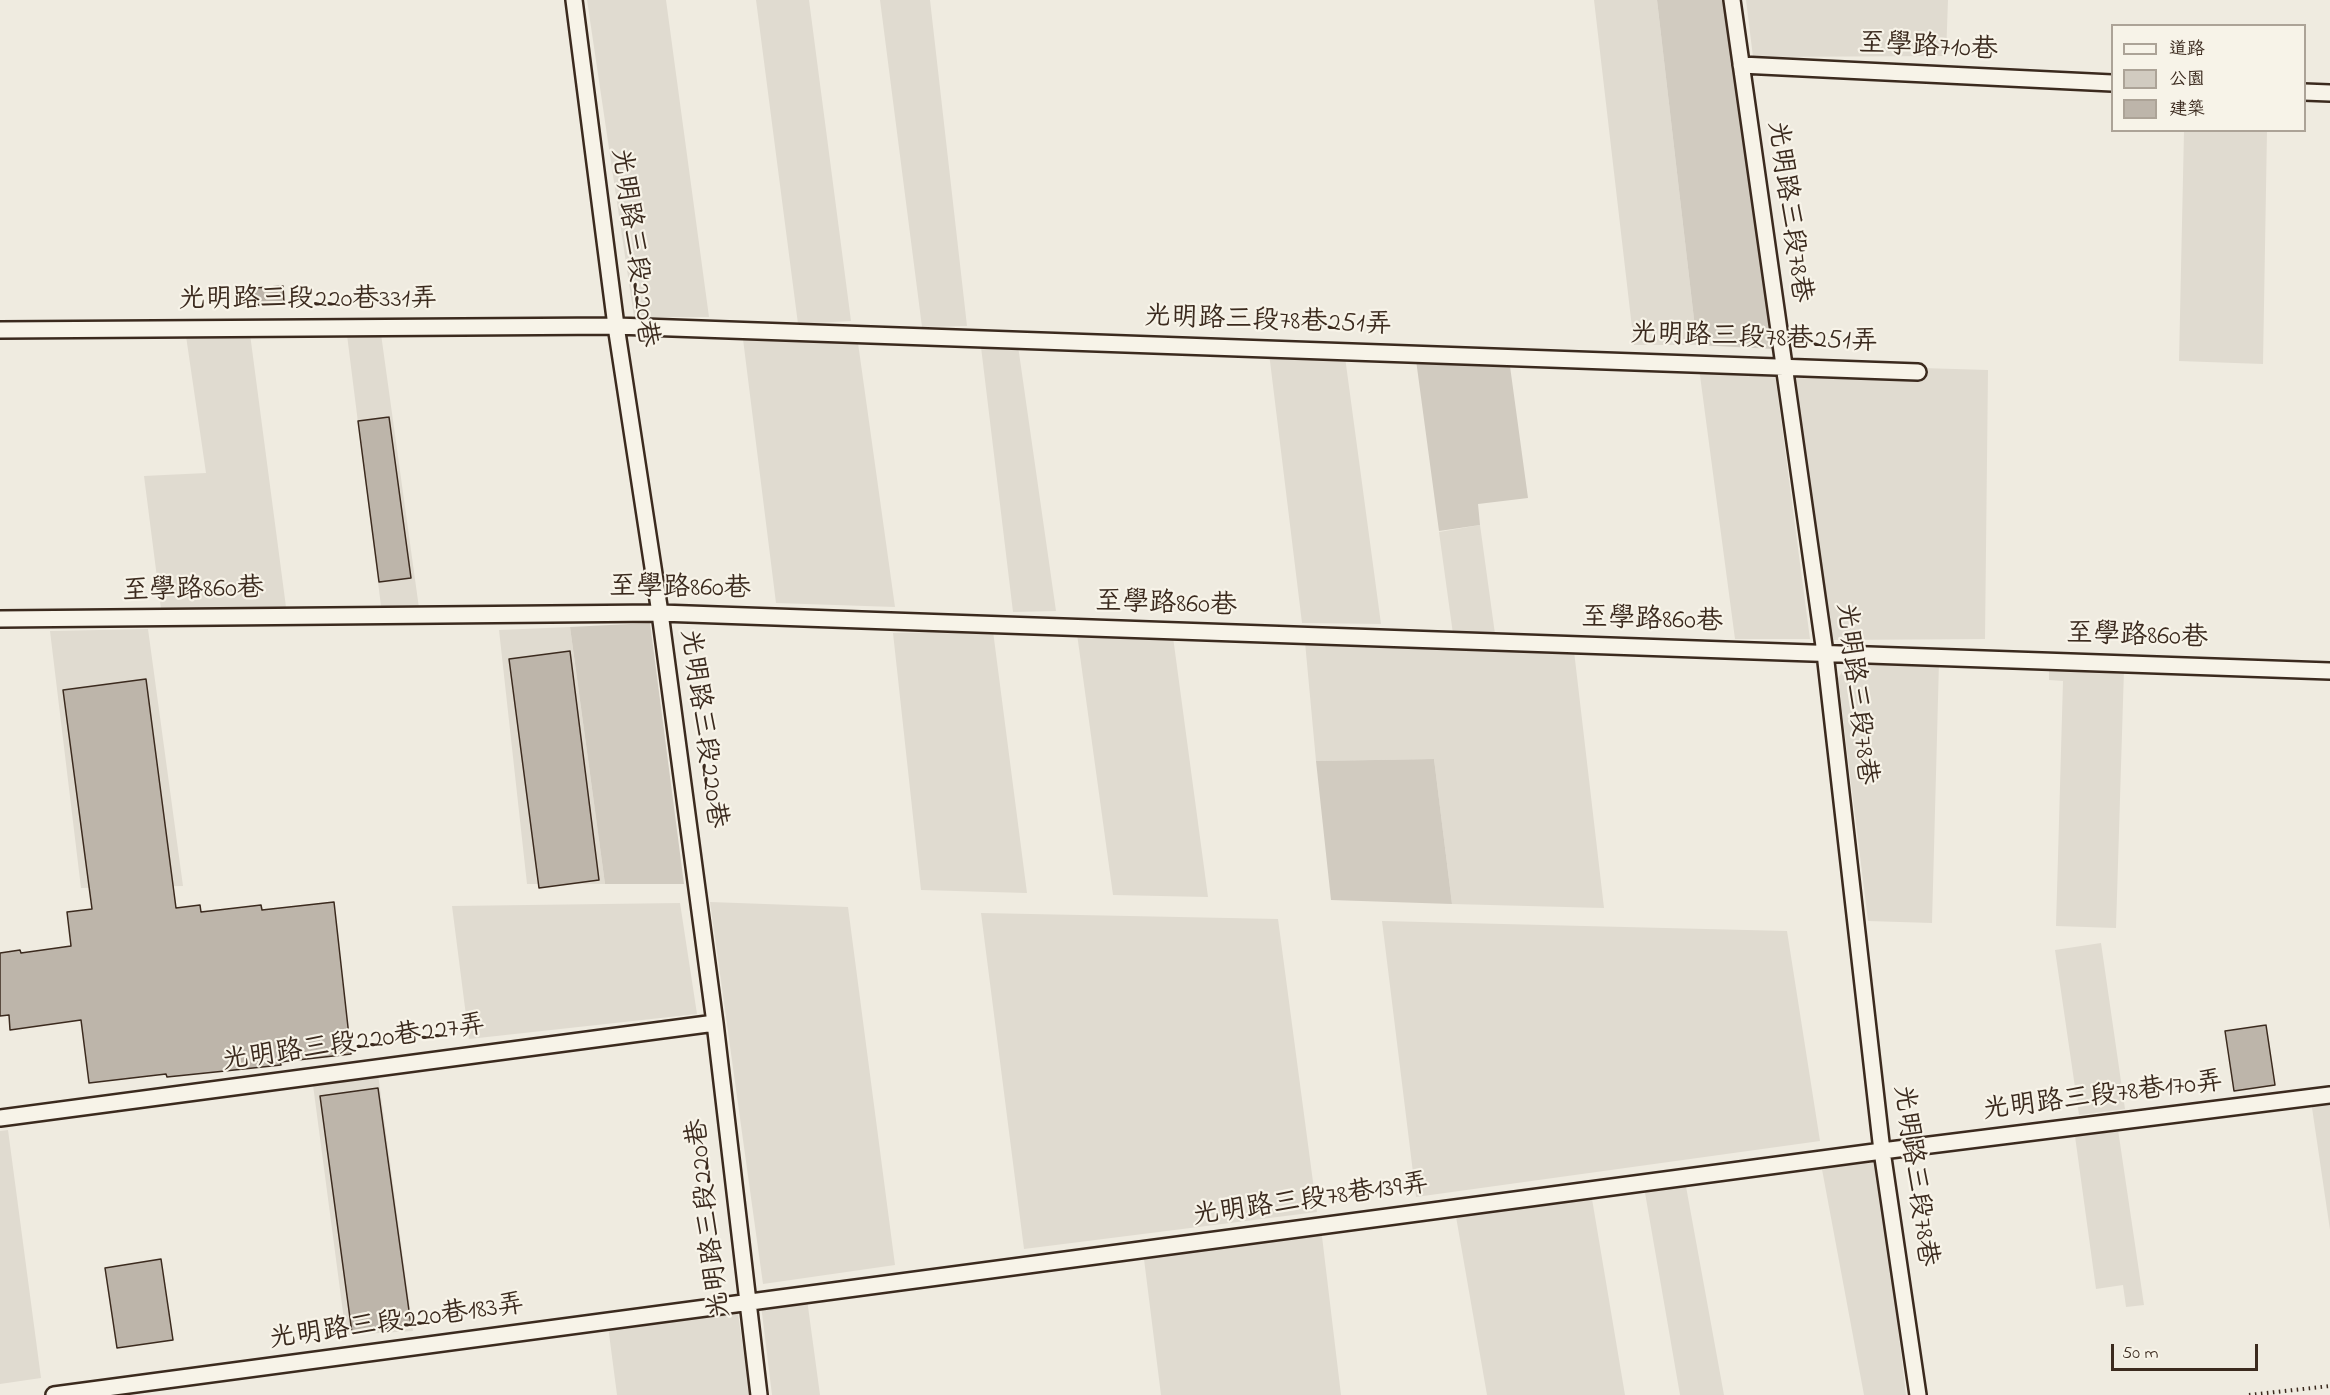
<!DOCTYPE html>
<meta charset="utf-8">
<style>
body{margin:0}
#map{position:relative;width:2330px;height:1395px;overflow:hidden;background:#efebe0;font-family:"Indie Flower","LXGW WenKai TC",sans-serif}
canvas{display:block}
.legend{position:absolute;left:2111px;top:24px;width:195px;height:108px;box-sizing:border-box;background:#f7f3e8;border:2px solid #aca397;margin:0;padding:8px 10px;list-style:none;font-size:18px;color:#3b2a1e}
.legend li{display:flex;align-items:center;gap:12px;height:30px}
.legend b{width:30px;border:2px solid #aca397}
.scale{position:absolute;left:2111px;top:1344px;width:147px;height:27px;box-sizing:border-box;border:3px solid #3b2a1e;border-top:0;padding-left:8px;font-size:18px;line-height:21px;white-space:nowrap;color:#3b2a1e;-webkit-text-stroke:4px #f7f3e8;paint-order:stroke}
</style>
<div id="map">
<canvas width="2330" height="1395"></canvas>
<ul class="legend">
<li><b style="height:8px;background:#f7f3e8"></b>道路</li>
<li><b style="height:16px;background:#d1cbc0"></b>公園</li>
<li><b style="height:16px;background:#bdb5aa"></b>建築</li>
</ul>
<div class="scale">50 m</div>
</div>
<script>
const ctx = document.querySelector('canvas').getContext('2d');
ctx.lineJoin = 'round';
function fillPath(path, color) { ctx.fillStyle = color; ctx.fill(path, 'evenodd'); }
const shape = rows => new Path2D(rows.map(r => 'M' + r).join(''));
function trace(path, color, width, dash) { ctx.strokeStyle = color; ctx.lineWidth = width; ctx.lineCap = dash ? 'butt' : 'round'; ctx.setLineDash(dash || []); ctx.stroke(path); }
function drawText(font, color, halo, rows, align = 'center') {
  ctx.font = font + ' "Indie Flower","LXGW WenKai TC",sans-serif'; ctx.lineWidth = 4.5; ctx.setLineDash([]); ctx.textBaseline = 'middle'; ctx.strokeStyle = halo; ctx.fillStyle = color; for (const [text, x, y, turn = 0] of rows) {
    ctx.save(); ctx.translate(x, y); ctx.rotate((+turn || 0) * Math.PI / 180); ctx.textAlign = isNaN(turn) ? turn : align; if (halo) ctx.strokeText(text, 0, 0); ctx.fillText(text, 0, 0); ctx.restore();
  }
}
fillPath(shape([
 [587,0,666,0,709,317,634,317],
 [756,0,809,0,851,321,798,324],
 [880,0,930,0,967,326,922,327],
 [1594,0,1657,0,1697,345,1634,345],
 [1746,0,1948,0,1946,56,1753,57],
 [2184,131,2267,131,2263,364,2179,361],
 [250,334,286,607,161,609,144,476,206,473,186,336],
 [381,334,419,608,381,606,347,335],
 [743,339,858,343,895,607,776,603],
 [1018,346,1056,611,1013,612,981,347],
 [1269,353,1345,357,1381,624,1302,623],
 [1789,364,1988,370,1985,639,1825,640],
 [1774,366,1810,639,1735,639,1699,368],
 [1480,525,1495,634,1453,634,1439,532],
 [570,627,605,884,527,884,499,630],
 [148,629,183,886,81,888,50,631],
 [993,631,1027,893,921,890,893,633],
 [1077,634,1173,637,1208,897,1113,895],
 [1305,642,1574,651,1604,908,1452,904,1434,759,1316,761],
 [1851,659,1939,662,1932,923,1868,921,1838,678],
 [2049,667,2124,669,2116,928,2056,926,2063,681,2049,680],
 [710,902,848,907,895,1265,763,1284],
 [680,903,697,1014,469,1039,452,906],
 [981,913,1278,919,1317,1212,1024,1249],
 [1382,921,1787,931,1820,1141,1416,1197],
 [2101,943,2125,1109,2079,1115,2055,950],
 [378,1074,413,1331,346,1335,313,1085],
 [2330,1098,2330,1230,2311,1101],
 [2117,1123,2144,1305,2126,1307,2123,1285,2096,1289,2074,1129],
 [8,1130,41,1378,0,1384,0,1131],
 [1869,1157,1878,1160,1906,1395,1864,1395,1821,1164],
 [1685,1181,1724,1395,1680,1395,1644,1187],
 [1591,1193,1625,1395,1487,1395,1455,1211],
 [1321,1228,1341,1395,1161,1395,1143,1251],
 [807,1299,820,1395,772,1395,761,1305],
 [737,1307,750,1395,617,1395,608,1326]
]), '#e0dbd0');
fillPath(shape([
 [1657,0,1723,0,1773,349,1697,345],
 [1509,359,1528,498,1478,504,1480,525,1439,531,1416,360],
 [650,623,684,884,605,884,570,627],
 [1434,759,1452,904,1331,900,1316,761]
]), '#d1cbc0');
const building = shape([
 [283,286,284,303,256,305,255,288,283,286],
 [389,417,411,578,379,582,358,421,389,417],
 [570,651,599,880,539,888,509,659,570,651],
 [146,679,176,908,200,905,201,912,261,905,262,910,334,902,351,1054,280,1062,281,1065,225,1071,167,1077,166,1074,89,1083,81,1020,10,1030,9,1015,0,1016,0,953,20,950,21,953,71,946,67,912,92,909,63,690,146,679],
 [2266,1025,2275,1085,2234,1091,2225,1031,2266,1025],
 [378,1088,411,1325,352,1333,320,1096,378,1088],
 [161,1259,173,1340,117,1348,105,1268,161,1259]
]);
fillPath(building, '#bdb5aa');
trace(building, '#3b2a1e', 1.5);
const minor = shape([
 [574,0,616,326,660,613,715,1023,759,1395],
 [1732,0,1825,653,1882,1151,1918,1395],
 [1741,65,2112,83],
 [2304,92,2330,93],
 [0,330,616,326,1918,372],
 [0,619,660,613,2330,671],
 [0,1118,715,1023],
 [54,1395,1882,1151,2330,1095]
]);
trace(minor, '#3b2a1e', 20);
trace(shape([
 [2249,1395,2330,1386]
]), '#3b2a1e', 4, [1.5, 4.5]);
trace(minor, '#f7f3e8', 15);
drawText('27px', '#3b2a1e', '#f7f3e8', [
 ["至學路710巷",1928,49,3],
 ["光明路三段78巷",1787,212,82],
 ["光明路三段220巷",632,248,82],
 ["光明路三段220巷331弄",308,302],
 ["光明路三段78巷251弄",1268,323,2],
 ["光明路三段78巷251弄",1754,340,2],
 ["至學路860巷",680,590,1],
 ["至學路860巷",193,592,-1],
 ["至學路860巷",1166,606,2],
 ["至學路860巷",1652,622,2],
 ["至學路860巷",2137,638,2],
 ["光明路三段78巷",1854,694,83],
 ["光明路三段220巷",701,729,82],
 ["光明路三段220巷227弄",354,1045,-8],
 ["光明路三段78巷170弄",2103,1098,-7],
 ["光明路三段78巷",1913,1176,82],
 ["光明路三段78巷139弄",1311,1202,-8],
 ["光明路三段220巷",711,1218,-97],
 ["光明路三段220巷183弄",397,1324,-8]
]);
</script>
